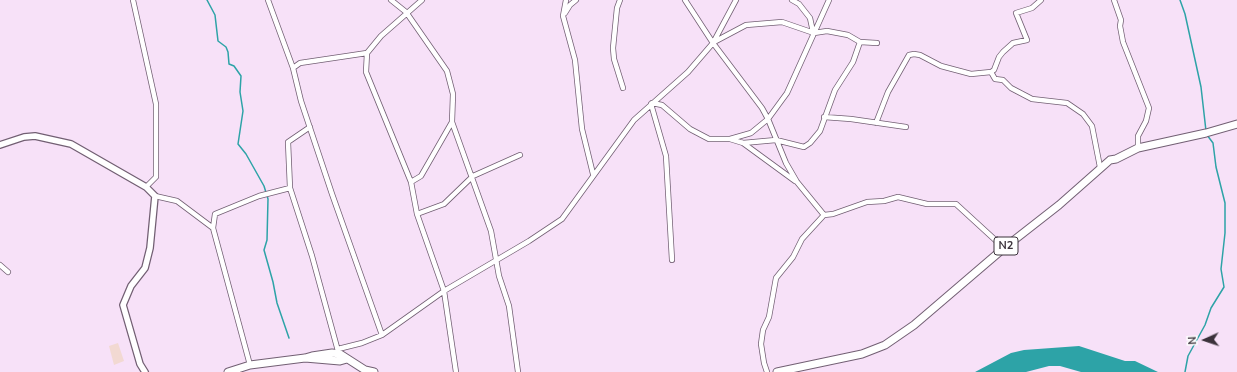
<!DOCTYPE html>
<style>
body{margin:0}
#map{position:relative;width:1237px;height:372px;overflow:hidden;background:#f7e1f8;font-family:"Nunito Sans",sans-serif}
canvas{display:block}
.north{position:absolute;left:1185px;top:320px;width:40px;height:40px;-webkit-text-stroke:3px #fff;paint-order:stroke;rotate:267deg;font-size:11px;font-weight:700;line-height:16px;text-align:center;color:#3b323b}
.north::after{content:'';display:block;margin:auto;width:14px;height:18px;background:#3b323b;clip-path:polygon(50% 0,100% 100%,50% 72%,0 100%)}
</style>
<div id="map">
<canvas width="1237" height="372"></canvas>
<div class="north">N</div>
</div>
<script>
const ctx = document.querySelector('canvas').getContext('2d');
ctx.lineJoin = 'round';
function fillPath(path, color) { ctx.fillStyle = color; ctx.fill(path, 'evenodd'); }
const shape = rows => new Path2D(rows.map(r => 'M' + r).join(''));
function trace(path, color, width, dash) { ctx.strokeStyle = color; ctx.lineWidth = width; ctx.lineCap = dash ? 'butt' : 'round'; ctx.setLineDash(dash || []); ctx.stroke(path); }
function drawText(font, color, halo, rows, align = 'center') {
  ctx.font = font + ' "Nunito Sans",sans-serif'; ctx.lineWidth = 3; ctx.setLineDash([]); ctx.textBaseline = 'middle'; ctx.strokeStyle = halo; ctx.fillStyle = color; for (const [text, x, y, turn = 0] of rows) {
    ctx.save(); ctx.translate(x, y); ctx.rotate((+turn || 0) * Math.PI / 180); ctx.textAlign = isNaN(turn) ? turn : align; if (halo) ctx.strokeText(text, 0, 0); ctx.fillText(text, 0, 0); ctx.restore();
  }
}
fillPath(shape([
 [118,343,124,361,114,365,109,346]
]), '#f2d9d2');
fillPath(shape([
 [1079,346,1125,361,1135,361,1158,372,1081,372,1060,366,1049,366,1026,372,975,372,1011,353,1024,350]
]), '#2da3a7');
trace(shape([
 [207,0,215,15,218,41,226,47,228,52,229,64,234,66,241,76,240,92,243,111,238,144,246,154,264,186,268,199,267,240,264,250,273,282,277,303,289,338],
 [1180,0,1185,14,1201,87,1206,131],
 [1185,372,1188,356,1205,325,1211,308,1224,287,1221,269,1225,233,1225,203,1216,167,1213,143,1207,135]
]), '#2da3a7', 1.5);
const minor = shape([
 [133,0,156,104,156,177,146,187],
 [268,0,293,68,301,101,332,194,382,335],
 [391,0,406,12,447,71,453,94,452,122,491,231,499,276,509,306,518,372],
 [566,0,563,16,575,60,582,129,593,174],
 [620,0,617,8,613,48,614,59,623,88],
 [685,0,713,43,762,108,768,119,786,163,797,182,824,215,833,214,867,202,884,201,898,197,927,204,956,204,1004,248],
 [792,0,799,4,810,18,813,32],
 [1114,0,1121,20,1120,26,1123,42,1149,108,1146,121,1138,136,1138,148],
 [565,13,570,5,576,0],
 [714,42,746,25,782,22,814,33,827,31,848,35,860,42,877,43],
 [367,53,366,72,411,182,417,214,444,291,456,372],
 [293,68,300,63,367,53,381,36,422,0],
 [991,72,995,79,1003,80,1011,88,1032,99,1067,103,1083,114,1092,126,1100,167],
 [652,103,662,105,690,129,709,139,730,139,751,133,768,119,787,93,829,0],
 [651,104,666,156,672,260],
 [824,117,851,119,906,127],
 [876,123,888,92,909,55,914,54,920,55,941,66,971,74,991,72,994,70,999,57,1003,52,1013,43,1027,40,1016,13,1032,8,1041,0],
 [310,127,288,142,290,188,312,256,338,351],
 [730,139,743,143,776,140,804,147,810,143,820,131,835,90,853,62,860,42],
 [743,143,795,181],
 [411,182,421,176,452,122],
 [155,196,177,201,213,228],
 [417,214,444,204,473,176,520,155],
 [0,265,8,272],
 [338,349,362,343,382,335,444,291,529,241,562,219,634,120,688,72,713,43,736,0],
 [250,365,213,228,215,214,259,196,290,188],
 [767,372,764,363,761,344,763,330,769,317,776,278,793,257,802,239,824,215]
]);
const tertiary = shape([
 [0,145,24,137,35,136,71,144,146,187,155,196,150,248,145,268,131,286,123,305,140,364,145,372]
]);
const trunk = shape([
 [305,358,340,361,347,359],
 [228,372,250,365,305,358,312,356,332,353,340,354,365,370,374,372],
 [777,372,862,354,885,345,914,325,1004,248,1059,205,1110,160,1116,159,1138,148,1206,133,1237,124]
]);
trace(minor, '#725f73', 6);
trace(tertiary, '#725f73', 8);
trace(trunk, '#725f73', 9);
trace(minor, '#fff', 4.5);
trace(tertiary, '#fff', 5.5);
trace(trunk, '#fff', 7);
for (const [x, y, w] of [
 [1006,246,24]
]) { const box = new Path2D(); box.roundRect(x - w / 2, y - 9, w, 18, 3); ctx.fillStyle = '#fff'; ctx.fill(box); trace(box, '#3b323b', 1); }
drawText('bold 11px', '#3b323b', null, [
 ["N2",1006,246]
]);
</script>
